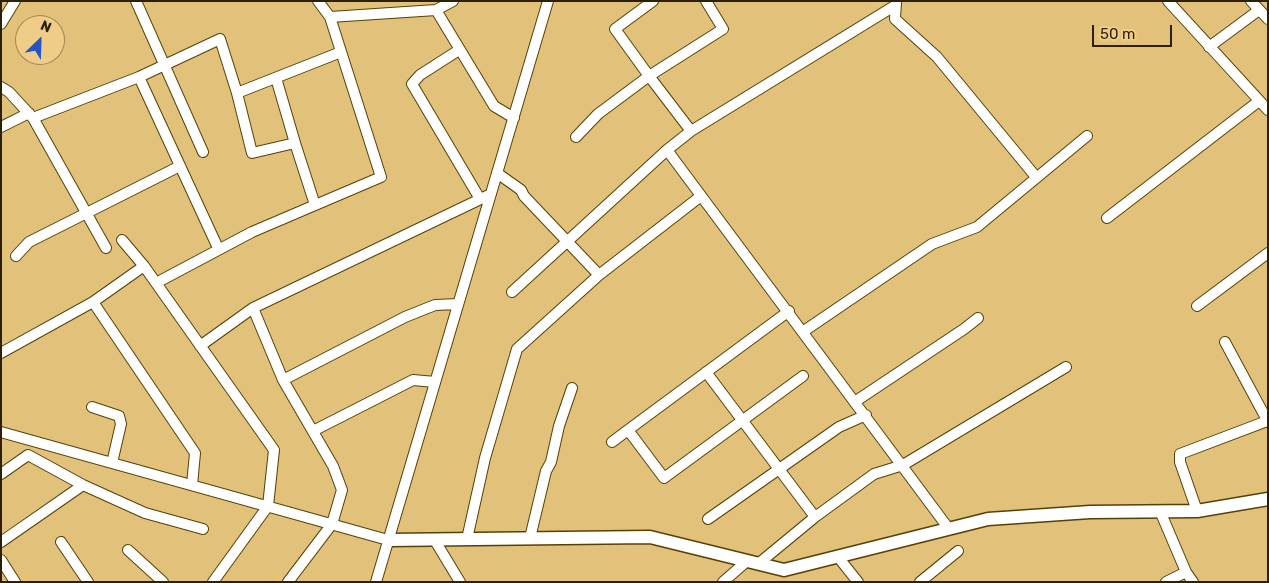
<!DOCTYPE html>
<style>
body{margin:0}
#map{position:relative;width:1269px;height:583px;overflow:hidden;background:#e2c17b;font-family:Rubik,sans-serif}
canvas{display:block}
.frame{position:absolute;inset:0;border:2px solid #2c1f02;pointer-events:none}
.north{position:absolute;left:15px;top:15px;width:50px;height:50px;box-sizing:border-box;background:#efcd88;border:1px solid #a18752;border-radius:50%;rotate:24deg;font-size:14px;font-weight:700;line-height:20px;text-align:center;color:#2c1f02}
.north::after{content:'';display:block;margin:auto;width:18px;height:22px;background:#2853c2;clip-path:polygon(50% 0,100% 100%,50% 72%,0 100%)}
.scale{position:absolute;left:1092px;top:25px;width:80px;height:22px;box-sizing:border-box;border:2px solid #2c1f02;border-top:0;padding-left:6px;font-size:15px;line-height:18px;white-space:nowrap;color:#2c1f02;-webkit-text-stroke:4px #efcd88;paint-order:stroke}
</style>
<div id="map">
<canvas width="1269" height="583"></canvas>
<div class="frame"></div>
<div class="north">N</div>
<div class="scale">50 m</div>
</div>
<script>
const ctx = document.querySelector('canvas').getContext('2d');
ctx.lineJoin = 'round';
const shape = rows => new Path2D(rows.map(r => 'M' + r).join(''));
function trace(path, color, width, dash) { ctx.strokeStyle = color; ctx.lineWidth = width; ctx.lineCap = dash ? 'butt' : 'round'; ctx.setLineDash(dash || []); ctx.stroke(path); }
const minor = shape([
 [136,1,203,152],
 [318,1,330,17,436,10,453,1],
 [896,1,895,19,937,57,1036,177],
 [1168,1,1268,110],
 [1251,1,1268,19],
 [436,10,494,106,514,118],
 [1,24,15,1],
 [1209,47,1259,10],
 [459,50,420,75,412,84,480,199],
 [139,77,218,248],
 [276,78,295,143],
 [1,87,9,92,33,118,106,248],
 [33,118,139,77,220,39,237,93],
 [1,127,29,113],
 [691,131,896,5],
 [576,137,598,114,649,76,615,29,653,1],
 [667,150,949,529],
 [497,173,521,190,524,196,599,275,701,196],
 [315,205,295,143,252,153,237,93,341,52],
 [1107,218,1259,101],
 [122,240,144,266],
 [16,256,29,242,180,166],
 [156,283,252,232,381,177,330,17],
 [512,292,667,150,691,131,649,76,723,29,706,1],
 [93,302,195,453,192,485],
 [1197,306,1268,253],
 [253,308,283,380,333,466,342,490,332,524,288,582],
 [789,311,628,430,664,478,803,376],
 [804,331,932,244,977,227,1087,136],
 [1225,342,1268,422],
 [200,346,253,308,491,194],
 [1,353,93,302,144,266,274,450,268,506,213,582],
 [706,372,815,517],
 [283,380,405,317,435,305,458,304],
 [856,401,964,329,978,318],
 [92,407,119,416,121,424,112,463],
 [313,431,413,380,435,382],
 [1,432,388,540],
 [612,442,628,430],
 [1,474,28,455,83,485,145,513,203,529],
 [1160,511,1186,572,1166,582],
 [1197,511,1180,462,1180,454,1267,421],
 [708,519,839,427,866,415],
 [530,538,546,471,551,462,559,426,572,388],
 [434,539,460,582],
 [467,539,485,458,517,349,599,275],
 [1,542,83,485],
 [61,542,88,582],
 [128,550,163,582],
 [838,557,858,582],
 [1,560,15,582],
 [758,564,815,517,874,474,903,465,1066,367],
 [1186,572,1193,582],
 [376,582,548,1],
 [723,582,747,561],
 [920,582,958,551]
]);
const tertiary = shape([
 [388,540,650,537,784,570,988,519,1090,512,1197,511,1268,499]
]);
trace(minor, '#574004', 12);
trace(tertiary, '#574004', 15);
trace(minor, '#fff', 10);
trace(tertiary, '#fff', 12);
</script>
